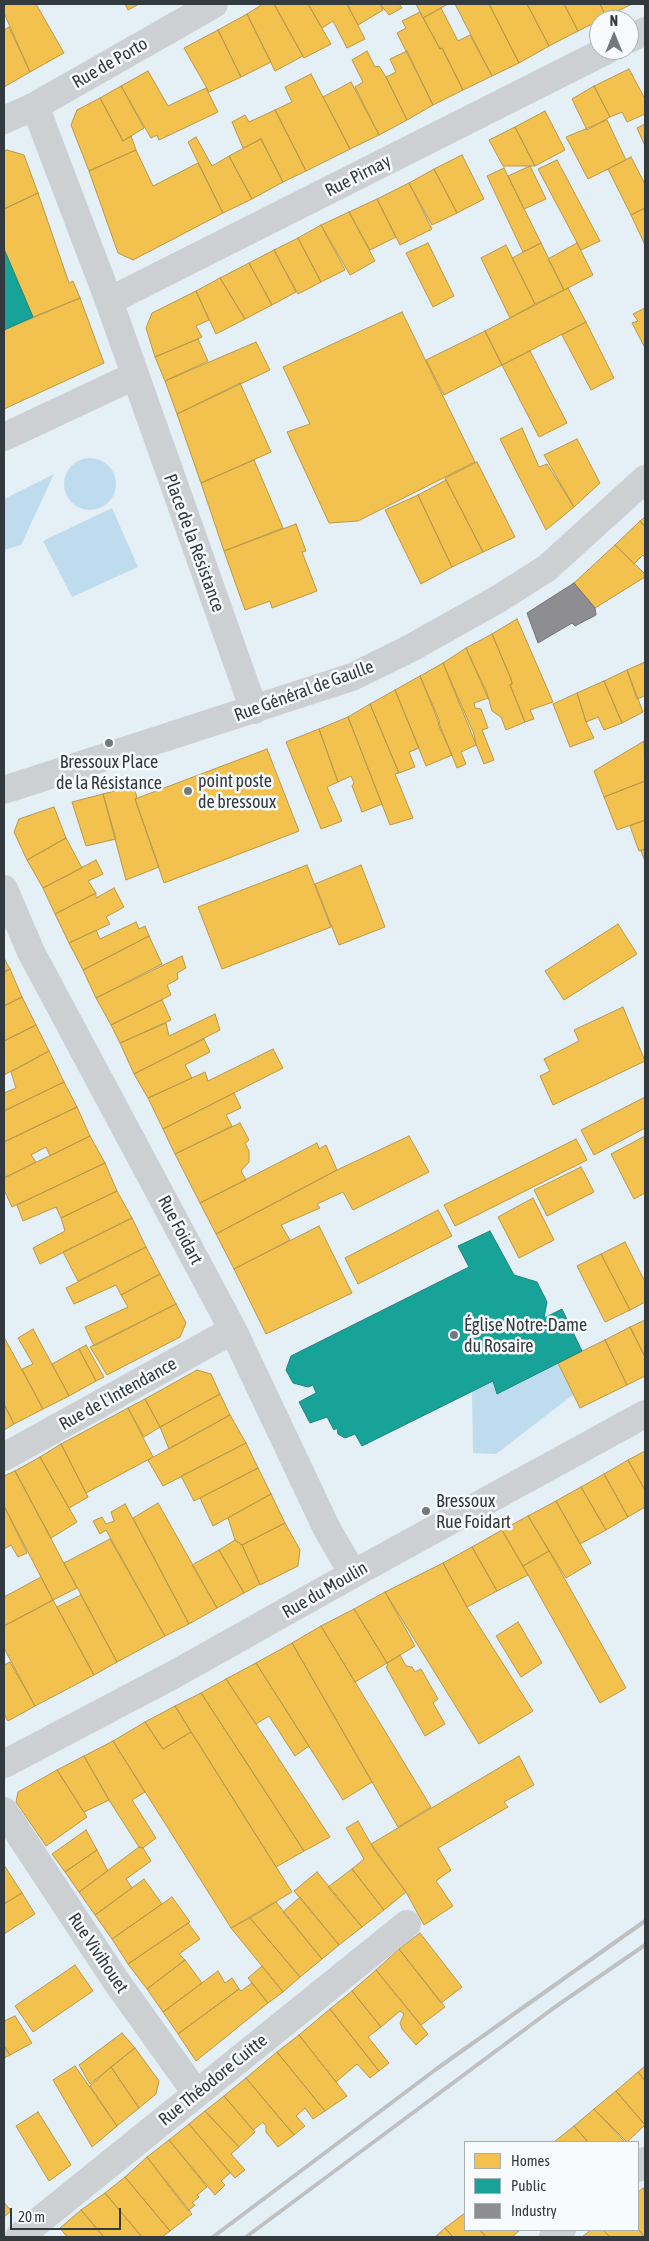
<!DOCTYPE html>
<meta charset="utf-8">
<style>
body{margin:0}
#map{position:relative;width:649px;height:2241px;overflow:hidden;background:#e4eff6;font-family:"Asap Condensed",sans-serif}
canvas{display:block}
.frame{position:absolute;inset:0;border:5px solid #333a3f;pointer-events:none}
.legend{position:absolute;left:464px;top:2141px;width:175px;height:90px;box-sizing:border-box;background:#f7fbfd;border:1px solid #a9aeb1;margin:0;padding:6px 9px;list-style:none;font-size:15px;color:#333a3f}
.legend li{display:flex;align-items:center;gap:10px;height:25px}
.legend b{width:25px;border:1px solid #a9aeb1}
.north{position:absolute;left:589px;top:10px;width:50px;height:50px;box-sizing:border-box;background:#f7fbfd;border:1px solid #a9aeb1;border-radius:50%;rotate:0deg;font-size:14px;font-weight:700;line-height:20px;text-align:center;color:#333a3f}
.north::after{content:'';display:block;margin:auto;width:18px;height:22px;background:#71797f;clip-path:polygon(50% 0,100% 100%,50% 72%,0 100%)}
.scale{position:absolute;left:10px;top:2208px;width:111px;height:22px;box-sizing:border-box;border:2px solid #333a3f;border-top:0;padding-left:6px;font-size:15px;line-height:18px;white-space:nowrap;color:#333a3f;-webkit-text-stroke:4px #f7fbfd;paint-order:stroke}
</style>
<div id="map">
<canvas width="649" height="2241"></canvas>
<div class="frame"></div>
<ul class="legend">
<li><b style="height:14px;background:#f2c14e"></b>Homes</li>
<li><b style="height:14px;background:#17a398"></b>Public</li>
<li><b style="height:14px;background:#8d8d92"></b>Industry</li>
</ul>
<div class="north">N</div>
<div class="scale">20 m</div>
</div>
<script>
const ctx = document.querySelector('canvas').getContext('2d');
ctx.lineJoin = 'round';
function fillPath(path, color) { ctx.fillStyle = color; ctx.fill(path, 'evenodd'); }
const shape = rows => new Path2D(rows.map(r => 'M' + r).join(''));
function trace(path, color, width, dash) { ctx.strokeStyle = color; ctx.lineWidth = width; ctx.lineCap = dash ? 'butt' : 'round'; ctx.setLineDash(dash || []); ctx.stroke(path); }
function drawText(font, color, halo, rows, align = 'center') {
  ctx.font = font + ' "Asap Condensed",sans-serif'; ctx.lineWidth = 5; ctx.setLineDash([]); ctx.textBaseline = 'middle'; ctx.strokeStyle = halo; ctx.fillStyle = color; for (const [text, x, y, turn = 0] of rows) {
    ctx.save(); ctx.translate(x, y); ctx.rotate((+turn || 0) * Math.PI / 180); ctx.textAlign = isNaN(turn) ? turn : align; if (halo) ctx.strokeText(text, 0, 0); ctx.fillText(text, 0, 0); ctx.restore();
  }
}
fillPath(shape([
 '64 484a26 26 0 1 1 52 0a26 26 0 1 1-52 0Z',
 [54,474,21,545,4,550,4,499],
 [112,508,138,567,72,597,43,541],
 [558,1363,574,1394,496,1454,473,1453,472,1392,493,1381,497,1393]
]), '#bfdcee');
const homes = shape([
 [4,4,36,4,64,53,30,72,4,13,4,4],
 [125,4,139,4,128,10,125,4],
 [263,4,274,4,303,56,275,71,247,14,263,4],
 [274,4,308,4,331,44,304,58,274,4],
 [308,4,347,4,365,39,347,48,333,21,322,28,308,4],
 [347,4,380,4,383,10,358,25,347,4],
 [380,4,399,4,402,8,389,15,380,4],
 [416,4,448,4,423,18,416,4],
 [455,4,489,4,519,63,492,76,455,4],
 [489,4,527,4,549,46,519,63,489,4],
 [527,4,564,4,578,31,549,46,527,4],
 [564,4,600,4,606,17,578,31,564,4],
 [600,4,632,4,606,17,600,4],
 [441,8,458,41,470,35,492,76,463,90,442,48,440,49,423,18,441,8],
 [420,12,440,49,442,48,463,90,433,105,397,33,406,28,402,21,420,12],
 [247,14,271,62,241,77,218,30,247,14],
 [9,27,30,72,4,87,4,30,9,27],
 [218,30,241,77,209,92,184,48,218,30],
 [367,51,375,67,379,66,386,77,407,120,379,135,355,87,363,82,352,60,367,51],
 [407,51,433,105,407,120,386,77,396,72,390,59,407,51],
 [629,69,645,99,645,114,627,122,622,112,610,117,594,86,629,69],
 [148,71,168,106,206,88,218,112,159,140,157,135,151,138,121,86,148,71],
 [311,74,350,149,306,171,275,110,292,102,285,87,311,74],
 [351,82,379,135,350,149,323,97,351,82],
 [121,86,144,128,123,141,100,98,121,86],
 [594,86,610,117,587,130,572,99,594,86],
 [100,98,123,141,131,136,136,150,89,171,71,125,77,110,100,98],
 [275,110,306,171,283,182,261,139,243,148,232,122,245,115,249,122,275,110],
 [545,111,565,150,535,166,515,127,545,111],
 [607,120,626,160,588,179,566,137,607,120],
 [645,124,645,146,637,128,645,124],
 [515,127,535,166,503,166,489,140,515,127],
 [196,137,212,166,229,156,252,199,223,213,188,142,196,137],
 [261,139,283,182,252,199,229,156,261,139],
 [7,150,24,155,38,193,4,209,4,151,7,150],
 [136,150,153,186,198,163,223,213,133,260,118,253,89,171,136,150],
 [462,155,484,199,457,213,434,169,462,155],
 [631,157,645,184,645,208,631,215,608,169,631,157],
 [557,160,600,241,581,250,538,169,557,160],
 [530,166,546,199,524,209,508,176,530,166],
 [504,168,541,243,523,252,487,176,504,168],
 [434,169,457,213,432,225,409,183,434,169],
 [409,183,432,229,400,245,377,199,409,183],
 [38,193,69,283,73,281,80,298,33,317,4,249,4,209,38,193],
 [377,199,396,237,370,250,349,212,377,199],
 [645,208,645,245,631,215,645,208],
 [349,212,375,261,350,275,321,225,349,212],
 [321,225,345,270,321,282,298,238,321,225],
 [298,238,321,282,298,294,274,250,298,238],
 [428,243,454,296,433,307,406,253,428,243],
 [541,243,564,290,535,304,512,258,541,243],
 [577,243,593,275,564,290,548,259,577,243],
 [506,245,535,304,510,318,481,258,506,245],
 [274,250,296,292,272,305,249,263,274,250],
 [249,263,272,305,245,319,220,278,249,263],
 [220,278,245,319,216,334,196,291,220,278],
 [568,288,586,322,502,365,485,331,568,288],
 [196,291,209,320,196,326,202,337,155,357,146,328,152,313,196,291],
 [80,298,104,363,4,409,4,330,80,298],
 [645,308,645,348,632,323,638,321,633,314,645,308],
 [402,312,475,462,358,521,329,523,287,432,310,424,283,367,402,312],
 [586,322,614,378,591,390,562,335,586,322],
 [485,331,502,365,444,395,426,360,485,331],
 [198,339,208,361,165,381,155,357,198,339],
 [256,342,270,370,177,414,165,381,256,342],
 [530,351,567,423,539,437,502,365,530,351],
 [240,383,271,452,201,483,177,414,240,383],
 [522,428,539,467,547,464,574,507,546,530,500,439,522,428],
 [577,439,600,483,574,507,544,455,577,439],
 [254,460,283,528,224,551,201,483,254,460],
 [477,462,515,537,483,552,445,478,477,462],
 [446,480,483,552,452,567,418,495,446,480],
 [418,495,452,567,421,584,385,510,418,495],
 [645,517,645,527,640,521,645,517],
 [640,521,645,527,645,558,643,555,634,564,615,545,640,521],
 [296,524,306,551,302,552,317,591,272,608,270,601,245,610,224,551,296,524],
 [615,545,645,574,645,577,595,608,574,583,615,545],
 [517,619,553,702,530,710,534,719,525,722,510,685,512,684,511,679,492,634,517,619],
 [492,634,511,679,512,684,510,685,525,722,506,730,501,717,492,711,487,693,466,648,492,634],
 [466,648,488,698,474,703,475,708,481,709,488,728,482,730,494,760,484,764,443,663,466,648],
 [645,662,645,696,637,699,627,670,645,662],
 [443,663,474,734,476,745,461,752,466,764,457,768,420,676,443,663],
 [627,670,643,712,622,723,604,681,627,670],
 [420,676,440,722,438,724,452,755,426,766,395,690,420,676],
 [604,681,622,723,604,730,598,717,586,722,577,693,604,681],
 [395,690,419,748,409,752,415,767,399,773,370,704,395,690],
 [577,693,586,722,594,738,570,747,553,704,577,693],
 [370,704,399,773,395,774,413,818,390,825,348,717,370,704],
 [348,717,382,804,362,812,352,786,354,783,351,776,338,782,319,729,348,717],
 [319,729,338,782,327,787,342,821,321,829,286,742,319,729],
 [644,741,645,781,604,797,594,771,644,741],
 [267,749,299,831,164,883,135,799,267,749],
 [645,781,645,820,617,830,604,797,645,781],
 [133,786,137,797,135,799,159,867,126,880,103,794,133,786],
 [103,794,116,839,86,846,72,802,103,794],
 [54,807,66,838,27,860,14,832,19,819,54,807],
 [645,820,645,849,639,851,630,826,645,820],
 [66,838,82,868,43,888,27,860,66,838],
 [645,849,645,861,641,851,645,849],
 [96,860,103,874,88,881,96,893,55,914,43,888,96,860],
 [307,865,331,927,222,969,198,907,307,865],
 [361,865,385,927,339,945,315,884,361,865],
 [114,888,124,907,106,917,110,924,69,943,55,914,96,893,96,898,114,888],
 [136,922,139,929,145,926,149,936,83,970,69,943,96,930,100,939,136,922],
 [618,924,637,954,564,1000,545,971,618,924],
 [149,936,162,964,96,998,83,970,149,936],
 [182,956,186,968,177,973,178,979,167,985,171,995,111,1025,96,998,182,956],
 [4,958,10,969,4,972,4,958],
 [10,969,22,997,4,1006,4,972,10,969],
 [22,997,36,1025,4,1041,4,1006,22,997],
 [162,1000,171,1020,120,1043,111,1025,162,1000],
 [623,1007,645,1061,553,1105,540,1076,550,1071,544,1059,579,1041,574,1030,623,1007],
 [215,1014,220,1030,134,1074,120,1043,166,1023,169,1036,215,1014],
 [36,1025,49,1051,4,1075,4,1041,36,1025],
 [204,1039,210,1052,185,1065,192,1078,148,1098,134,1074,204,1039],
 [273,1049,283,1068,163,1129,148,1098,205,1072,208,1081,273,1049],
 [49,1051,64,1082,4,1111,4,1093,16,1088,11,1072,49,1051],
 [64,1082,77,1107,4,1142,4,1111,64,1082],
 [234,1093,241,1108,226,1115,232,1126,175,1154,163,1129,234,1093],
 [645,1097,645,1128,594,1155,581,1130,645,1097],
 [77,1107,90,1136,50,1156,46,1147,31,1155,36,1162,4,1178,4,1142,77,1107],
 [240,1123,249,1140,245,1143,249,1151,249,1162,241,1171,246,1180,200,1203,175,1154,240,1123],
 [90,1136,105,1163,12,1207,4,1190,4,1178,90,1136],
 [409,1136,429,1172,353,1210,343,1192,317,1204,320,1208,281,1225,290,1240,234,1269,216,1234,337,1170,409,1136],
 [645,1136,645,1193,634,1199,611,1154,645,1136],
 [576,1139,587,1160,455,1226,444,1205,576,1139],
 [317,1143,319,1149,326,1145,337,1170,216,1234,200,1203,317,1143],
 [105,1163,117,1191,61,1218,56,1207,23,1221,17,1205,105,1163],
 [581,1167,594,1192,547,1216,534,1190,581,1167],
 [117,1191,132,1218,40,1264,33,1248,65,1231,61,1218,117,1191],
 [533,1198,554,1240,519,1258,498,1217,533,1198],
 [438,1210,452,1236,358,1284,345,1258,438,1210],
 [132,1218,146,1247,78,1281,63,1252,132,1218],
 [319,1226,352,1293,266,1334,234,1269,319,1226],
 [625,1242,645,1282,645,1302,630,1310,601,1254,625,1242],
 [146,1247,160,1274,121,1295,116,1285,74,1304,66,1288,146,1247],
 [601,1254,630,1310,605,1322,577,1266,601,1254],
 [160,1274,176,1304,94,1346,85,1327,128,1307,121,1295,160,1274],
 [176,1304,186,1323,180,1337,107,1375,90,1347,176,1304],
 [645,1320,645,1357,630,1327,645,1320],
 [630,1327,645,1357,645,1376,627,1385,605,1340,630,1327],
 [33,1329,69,1396,43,1409,22,1369,33,1364,18,1338,33,1329],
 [4,1337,43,1409,14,1424,4,1404,4,1337],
 [605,1340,627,1385,580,1408,558,1363,605,1340],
 [86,1345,104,1377,96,1381,79,1349,86,1345],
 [79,1349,96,1381,69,1396,52,1364,79,1349],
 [197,1370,211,1374,220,1394,160,1427,145,1399,197,1370],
 [220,1394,230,1415,169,1449,160,1427,220,1394],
 [145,1399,160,1427,144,1437,128,1408,145,1399],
 [4,1404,14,1424,4,1430,4,1404],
 [128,1408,153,1457,86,1493,61,1444,128,1408],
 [230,1415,246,1443,163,1486,148,1460,230,1415],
 [246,1443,258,1468,194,1501,181,1476,246,1443],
 [61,1444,88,1497,69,1508,40,1457,61,1444],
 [645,1451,645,1490,628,1460,645,1451],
 [40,1457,77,1522,51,1538,15,1471,40,1457],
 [628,1460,645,1490,645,1507,628,1517,604,1474,628,1460],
 [258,1468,271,1494,213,1526,200,1498,258,1468],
 [15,1471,77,1588,53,1600,4,1506,4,1476,15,1471],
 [604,1474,628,1517,606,1530,581,1487,604,1474],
 [581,1487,606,1530,580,1544,556,1501,581,1487],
 [271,1494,285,1523,242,1545,235,1540,228,1518,271,1494],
 [556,1501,591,1563,566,1578,528,1516,556,1501],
 [158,1503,217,1608,189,1624,133,1518,158,1503],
 [125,1504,189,1624,165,1636,106,1530,100,1534,93,1521,102,1517,106,1524,114,1521,111,1512,125,1504],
 [4,1506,27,1553,18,1557,11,1545,4,1549,4,1506],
 [528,1516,549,1551,523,1566,502,1530,528,1516],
 [285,1523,300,1550,298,1566,260,1585,242,1545,285,1523],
 [502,1530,528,1575,497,1591,472,1547,502,1530],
 [110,1539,165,1636,117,1662,64,1563,110,1539],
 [235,1540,242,1545,260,1584,244,1593,219,1550,235,1540],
 [472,1547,497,1591,467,1607,443,1563,472,1547],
 [219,1550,244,1593,217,1608,192,1565,219,1550],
 [549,1551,626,1688,600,1703,523,1566,549,1551],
 [443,1563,467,1607,533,1711,479,1744,385,1592,443,1563],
 [41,1577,53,1600,4,1626,4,1597,41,1577],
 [385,1592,415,1646,387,1663,354,1609,385,1592],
 [81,1595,117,1662,94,1675,57,1607,81,1595],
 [53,1600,94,1675,35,1706,4,1648,4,1626,53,1600],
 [354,1609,387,1663,355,1682,321,1626,354,1609],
 [518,1622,542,1663,521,1677,496,1636,518,1622],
 [321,1626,431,1807,398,1827,292,1643,321,1626],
 [292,1643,372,1782,343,1800,256,1663,292,1643],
 [400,1655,406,1666,412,1667,415,1672,421,1669,438,1699,433,1703,445,1724,425,1736,386,1667,388,1665,387,1663,400,1655],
 [10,1662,35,1706,8,1721,4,1714,4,1665,10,1662],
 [256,1663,309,1746,295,1756,269,1716,256,1724,226,1679,256,1663],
 [226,1679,256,1724,330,1837,304,1851,201,1693,226,1679],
 [201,1693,304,1851,276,1867,175,1706,201,1693],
 [175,1706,191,1732,163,1749,145,1722,175,1706],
 [145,1722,163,1749,191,1732,292,1892,231,1928,113,1741,145,1722],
 [113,1741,145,1792,132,1800,156,1838,143,1848,139,1847,109,1800,84,1756,113,1741],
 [84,1756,109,1800,84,1812,57,1770,84,1756],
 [519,1756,534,1785,504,1802,508,1807,438,1848,451,1870,436,1881,453,1906,424,1925,406,1892,371,1844,519,1756],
 [57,1770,87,1817,46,1846,16,1802,18,1792,57,1770],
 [358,1821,375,1851,406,1892,384,1910,352,1869,364,1859,346,1828,358,1821],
 [86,1830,97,1850,65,1872,52,1854,86,1830],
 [139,1847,143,1848,151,1861,126,1879,132,1888,95,1915,79,1892,139,1847],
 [97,1850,108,1871,79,1892,65,1872,97,1850],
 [4,1865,22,1893,4,1904,4,1865],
 [352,1869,384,1910,362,1927,328,1887,352,1869],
 [317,1872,362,1927,339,1945,294,1891,317,1872],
 [144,1879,162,1904,112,1939,95,1915,144,1879],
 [22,1893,35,1914,4,1934,4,1904,22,1893],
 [172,1897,190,1922,128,1964,112,1939,172,1897],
 [300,1897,339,1945,322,1959,283,1912,300,1897],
 [276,1902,322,1959,300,1977,250,1918,276,1902],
 [250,1918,300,1977,283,1992,231,1928,250,1918],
 [188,1923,200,1939,179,1954,185,1960,147,1989,128,1964,188,1923],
 [420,1933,462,1987,441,2003,399,1949,420,1933],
 [399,1949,445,2007,421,2025,376,1970,399,1949],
 [185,1960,202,1983,163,2012,147,1989,185,1960],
 [75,1965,93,1991,33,2032,15,2006,75,1965],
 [262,1966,283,1992,268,2003,248,1978,262,1966],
 [376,1970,428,2034,416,2045,402,2029,400,2023,404,2014,400,2011,381,2027,352,1991,376,1970],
 [218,1971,225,1983,232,1978,239,1989,178,2034,163,2012,218,1971],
 [252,1983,268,2003,196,2061,178,2034,239,1989,241,1991,252,1983],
 [352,1991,381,2027,368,2037,389,2063,379,2071,330,2009,352,1991],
 [330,2009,379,2071,370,2078,357,2064,336,2082,299,2035,330,2009],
 [15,2016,32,2043,10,2055,4,2046,4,2021,15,2016],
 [122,2033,135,2048,90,2084,79,2065,122,2033],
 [299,2035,347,2096,325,2111,277,2052,299,2035],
 [4,2046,10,2055,4,2058,4,2046],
 [135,2048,159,2081,156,2094,139,2108,111,2067,135,2048],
 [277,2052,325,2111,313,2119,305,2108,296,2116,305,2126,294,2135,246,2078,277,2052],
 [75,2066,117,2126,92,2147,53,2080,75,2066],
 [645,2066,645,2081,638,2072,645,2066],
 [111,2067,139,2108,117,2126,90,2086,111,2067],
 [638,2072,645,2081,645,2125,616,2091,638,2072],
 [246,2078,294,2135,278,2147,266,2132,266,2126,263,2122,253,2130,224,2096,246,2078],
 [616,2091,645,2125,627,2142,594,2109,616,2091],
 [224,2096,255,2132,239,2147,205,2111,224,2096],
 [594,2109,625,2142,588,2142,574,2126,594,2109],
 [205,2111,239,2147,231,2154,245,2170,235,2178,189,2124,205,2111],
 [38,2112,71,2165,49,2181,16,2126,38,2112],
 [189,2124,230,2173,221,2181,225,2185,215,2195,169,2140,189,2124],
 [574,2126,588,2142,554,2142,574,2126],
 [169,2140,207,2187,197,2195,199,2197,192,2203,195,2205,188,2211,147,2157,169,2140],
 [147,2157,192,2214,170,2231,125,2177,147,2157],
 [125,2177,170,2231,162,2237,142,2237,105,2193,125,2177],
 [643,2188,645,2192,645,2237,638,2229,638,2192,643,2188],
 [105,2193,142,2237,104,2237,81,2210,105,2193],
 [4,2202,11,2211,4,2217,4,2202],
 [81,2210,104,2237,67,2237,60,2228,81,2210],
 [465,2213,465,2230,480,2230,486,2237,453,2237,445,2228,465,2213],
 [445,2228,453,2237,435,2237,445,2228],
 [638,2229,644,2237,610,2237,603,2230,638,2229],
 [480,2230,520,2230,512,2237,486,2237,480,2230],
 [591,2230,603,2230,610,2237,582,2237,591,2230]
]);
fillPath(homes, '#f2c14e');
trace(homes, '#b9984a', 1);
const public = shape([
 [4,249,33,317,4,330,4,249],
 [490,1231,514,1275,537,1282,547,1302,544,1318,562,1309,582,1351,497,1394,493,1381,362,1446,355,1434,345,1438,338,1434,337,1428,334,1430,327,1417,310,1423,299,1402,316,1393,313,1385,308,1387,293,1383,286,1370,291,1356,469,1267,458,1246,490,1231]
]);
fillPath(public, '#17a398');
trace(public, '#1f847d', 1);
const industry = shape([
 [574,583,595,608,596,615,575,626,572,623,538,643,527,613,574,583]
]);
fillPath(industry, '#8d8d92');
trace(industry, '#727479', 1);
trace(shape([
 [629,39,645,31],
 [35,106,109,301,254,710],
 [4,120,35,106,214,4],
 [109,301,607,50],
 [4,437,134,376],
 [4,790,352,677,411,648,500,598,547,568,645,479],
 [4,889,31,952,233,1330,327,1529,353,1574],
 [4,1457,233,1330],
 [4,1764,173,1675,353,1574,645,1414],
 [4,1811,116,1981,196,2093],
 [638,2168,645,2161],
 [19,2237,407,1924],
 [553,2237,562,2230]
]), '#cdd0d3', 28);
trace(shape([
 [213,2237,435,2070,645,1921],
 [246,2237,555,2007,645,1945]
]), '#bec0c2', 4);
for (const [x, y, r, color] of [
 [109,743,5,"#71797f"],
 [188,791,5,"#71797f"],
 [454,1335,5,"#71797f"],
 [426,1511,5,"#71797f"]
]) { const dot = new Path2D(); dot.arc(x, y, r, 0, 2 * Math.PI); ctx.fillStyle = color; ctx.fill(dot); trace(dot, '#f7fbfd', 2); }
drawText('18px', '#333a3f', '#f7fbfd', [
 ["Rue de Porto",110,63,-30],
 ["Rue Pirnay",358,176,-27],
 ["Place de la Résistance",194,543,70],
 ["Rue Général de Gaulle",304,691,-20],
 ["Rue Foidart",180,1230,62],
 ["Rue de l'Intendance",118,1394,-29],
 ["Rue du Moulin",325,1590,-30],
 ["Rue Vivihouet",98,1953,56],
 ["Rue Théodore Cuitte",213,2080,-39]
]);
drawText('18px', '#333a3f', '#f7fbfd', [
 ["Bressoux Place",109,762,"center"],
 ["de la Résistance",109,783,"center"],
 ["point poste",198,781],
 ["de bressoux",198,802],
 ["Église Notre-Dame",464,1325],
 ["du Rosaire",464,1346],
 ["Bressoux",436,1501],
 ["Rue Foidart",436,1522]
], 'left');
</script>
